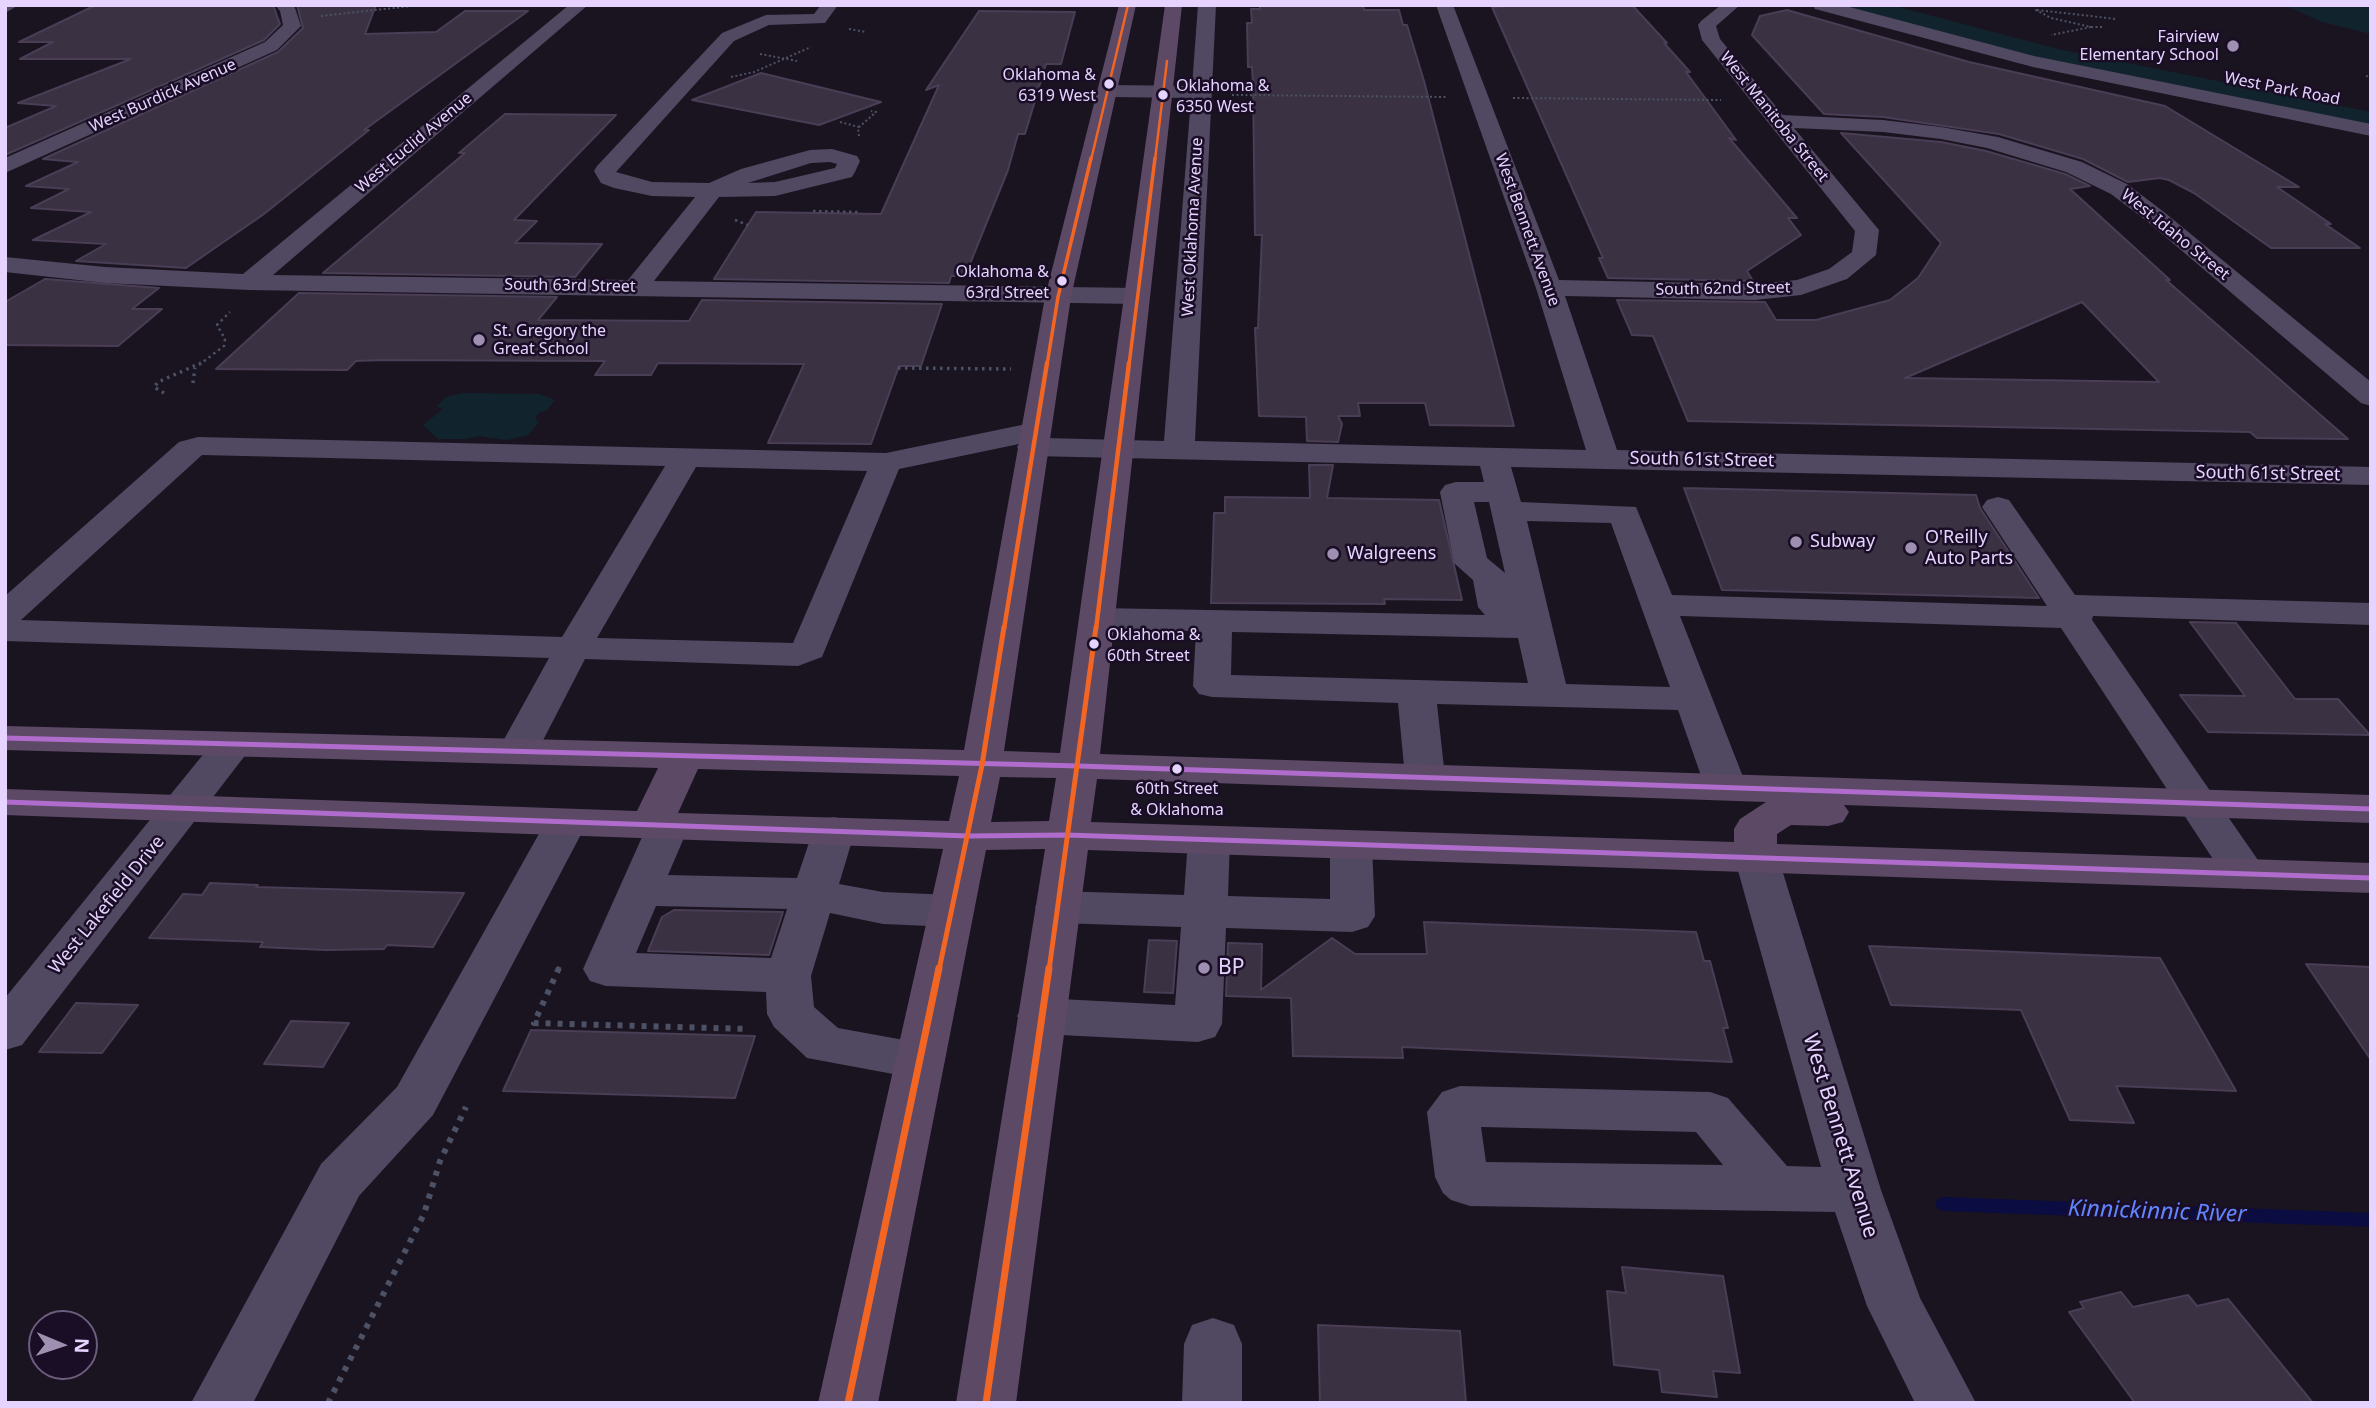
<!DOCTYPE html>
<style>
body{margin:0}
#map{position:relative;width:2376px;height:1408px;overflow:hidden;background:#1a1420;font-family:"Noto Sans",sans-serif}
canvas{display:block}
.frame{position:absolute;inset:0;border:7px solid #e6d3ff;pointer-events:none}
.north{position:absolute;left:28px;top:1310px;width:70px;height:70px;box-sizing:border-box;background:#190e26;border:2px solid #6b5d7d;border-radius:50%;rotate:92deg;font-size:19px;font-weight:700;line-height:28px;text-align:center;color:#e6d3ff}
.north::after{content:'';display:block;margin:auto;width:24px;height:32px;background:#9f90b1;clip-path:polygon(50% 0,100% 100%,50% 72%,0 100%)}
</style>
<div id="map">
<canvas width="2376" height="1408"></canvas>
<div class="frame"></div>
<div class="north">N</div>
</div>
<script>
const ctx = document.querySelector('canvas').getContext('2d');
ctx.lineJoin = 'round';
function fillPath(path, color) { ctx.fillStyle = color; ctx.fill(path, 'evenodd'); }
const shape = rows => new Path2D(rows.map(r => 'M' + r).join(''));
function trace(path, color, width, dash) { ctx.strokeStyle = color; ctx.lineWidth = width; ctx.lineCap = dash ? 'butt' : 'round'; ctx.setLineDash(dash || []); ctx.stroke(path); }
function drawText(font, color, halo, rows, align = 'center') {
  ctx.font = font + ' "Noto Sans",sans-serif'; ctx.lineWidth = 5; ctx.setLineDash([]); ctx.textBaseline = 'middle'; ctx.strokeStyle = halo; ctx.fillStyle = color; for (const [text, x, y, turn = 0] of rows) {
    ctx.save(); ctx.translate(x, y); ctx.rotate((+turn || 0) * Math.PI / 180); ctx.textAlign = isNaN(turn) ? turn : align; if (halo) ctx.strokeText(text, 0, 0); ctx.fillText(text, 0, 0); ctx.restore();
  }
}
fillPath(shape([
 [1831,5,1891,5,2058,49,2371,112,2371,129,2160,88],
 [2284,5,2371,5,2371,34,2322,22],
 [461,393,539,394,555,400,547,410,539,413,535,419,539,422,528,435,507,440,478,436,467,439,438,439,423,425,443,409,437,406,446,397]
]), '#11242e');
fillPath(shape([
 [1944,1197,2371,1213,2371,1227,1944,1211,1938,1209,1935,1204,1938,1199,1944,1197]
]), '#0a0c42');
const building = shape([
 [96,5,273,5,280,24,264,40,5,155,5,128,56,106,18,103,131,59,20,59,53,42,19,42,96,5],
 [297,5,376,5,365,34,436,32,465,11,528,11,364,130,369,130,264,214,186,268,76,261,106,244,33,240,91,212,31,208,69,189,26,186,78,162,43,159,278,52,303,28,297,5],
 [1260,5,1363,5,1364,10,1399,10,1403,25,1407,25,1424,81,1514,426,1430,425,1425,403,1358,403,1360,416,1338,416,1342,424,1338,442,1307,441,1306,417,1259,416,1255,328,1258,328,1262,235,1255,235,1253,85,1252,67,1248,67,1247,23,1252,23,1251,9,1260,9,1260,5],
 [1526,5,1632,5,1667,43,1664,43,1690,72,1686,72,1736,140,1729,138,1797,218,1788,218,1801,235,1747,271,1753,281,1608,278,1599,258,1603,258,1492,7,1526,5],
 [1787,10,1969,62,2165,106,2299,187,2277,187,2331,224,2325,224,2360,248,2271,248,2194,193,2169,180,2160,178,2128,182,2083,159,1999,134,1883,117,1824,114,1752,35,1760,16,1787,10],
 [979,11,1075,12,1061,64,1046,64,1025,134,1018,134,1008,170,965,276,951,276,949,283,714,279,756,212,881,214,939,85,926,90,979,11],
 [761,73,881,102,819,125,692,100,761,73],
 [505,114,616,115,514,220,537,221,515,243,602,244,575,277,323,273,465,153,459,153,505,114],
 [1841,133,1941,142,1986,151,2065,174,2090,186,2070,189,2170,280,2166,280,2348,439,2257,438,2250,432,1688,421,1653,336,1632,335,1617,300,1765,302,1776,320,1816,320,1890,300,1918,278,1941,243,1841,133],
 [2082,302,2159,382,1905,378,2082,302],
 [45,279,159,288,132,309,162,309,118,346,5,345,5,302,45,279],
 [299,293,557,297,538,320,689,321,702,300,942,304,921,366,899,366,871,444,768,443,804,364,658,363,651,375,595,375,605,361,381,360,356,361,347,370,216,369,299,293],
 [1309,465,1333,465,1327,498,1439,500,1462,600,1384,599,1385,604,1211,603,1214,513,1225,513,1225,497,1310,498,1309,465],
 [1684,488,1976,495,1980,508,2039,598,1722,590,1684,488],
 [2190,622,2236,623,2295,699,2338,699,2370,735,2208,732,2180,695,2245,696,2190,622],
 [210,883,258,885,256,887,464,893,433,947,387,945,384,949,326,950,260,947,263,942,149,938,183,894,202,895,210,883],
 [674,910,783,912,769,955,648,951,662,917,674,910],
 [1424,922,1696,932,1704,961,1710,961,1728,1028,1723,1028,1732,1062,1402,1047,1403,1058,1293,1056,1291,998,1226,996,1228,943,1262,944,1261,990,1332,938,1355,954,1427,954,1424,922],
 [1149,940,1177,941,1173,993,1144,992,1149,940],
 [1869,946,2160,958,2236,1091,2116,1086,2134,1123,2070,1120,2021,1010,1891,1005,1869,946],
 [2306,964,2371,967,2371,1060,2306,964],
 [76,1003,138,1005,102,1053,39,1052,76,1003],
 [291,1021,349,1023,323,1067,264,1064,291,1021],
 [531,1030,755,1036,735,1098,503,1091,531,1030],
 [1622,1267,1723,1276,1740,1373,1713,1371,1717,1397,1662,1392,1659,1370,1614,1365,1607,1291,1626,1293,1622,1267],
 [2121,1292,2133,1307,2188,1295,2197,1306,2228,1299,2313,1403,2135,1403,2069,1312,2084,1308,2080,1302,2121,1292],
 [1318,1325,1460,1331,1466,1403,1320,1403,1318,1325]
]);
fillPath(building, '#3a3143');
trace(building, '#493e55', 2);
trace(shape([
 [2037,5,2036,10,2051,18,2091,27,2051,35],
 [2037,10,2116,19],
 [321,16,421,5],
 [2091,27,2103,27],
 [849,29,866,32],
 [760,54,797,61],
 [2366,76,2371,77],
 [731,77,754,72,811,47],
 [1232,95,1448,97],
 [1513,98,1721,100],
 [840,122,859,127],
 [859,136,858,128,876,112,871,111]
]), '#4d5165', 2, [2, 2.5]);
trace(shape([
 [813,211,858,212],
 [735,220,748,225],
 [199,365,224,346,225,339,217,325,230,312]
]), '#4d5165', 2.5, [2.5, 3.5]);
trace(shape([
 [898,368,1011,369],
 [193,383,195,368],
 [164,393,154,387,158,382,201,363]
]), '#4d5165', 3.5, [2.5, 4.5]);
trace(shape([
 [558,970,561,963]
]), '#4d5165', 4.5, [3.5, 5]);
trace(shape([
 [559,968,534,1023,749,1029],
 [328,1403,424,1214,440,1161,466,1107]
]), '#4d5165', 6, [5, 7]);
fillPath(shape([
 [5,5,19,5,5,13,5,5],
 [275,5,294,5,301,26,277,50,5,173,5,158,265,42,283,25,280,11,275,5],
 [569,5,588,5,273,275,628,280,695,197,652,196,614,188,601,183,594,171,597,166,722,33,766,15,814,14,821,5,838,5,825,23,769,25,734,41,616,172,652,182,709,183,741,169,810,150,832,149,857,156,860,161,855,172,852,177,775,196,719,197,654,281,1136,288,1145,290,1149,296,1145,302,1136,304,249,290,105,283,5,272,5,257,105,267,243,274,569,5],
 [830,162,837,164,835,168,775,182,748,183,811,163,830,162],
 [1198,5,1216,5,1195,441,1586,450,1536,288,1436,5,1453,5,1559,280,1755,284,1797,280,1829,269,1852,252,1855,231,1702,40,1698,25,1701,21,1721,5,1740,5,1716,26,1720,39,1783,115,1883,120,1941,127,1998,137,2082,162,2127,184,2164,212,2371,382,2371,406,2361,403,2148,222,2111,194,2066,172,1987,148,1941,139,1883,132,1794,128,1879,230,1876,255,1847,279,1801,295,1755,300,1565,296,1617,450,2371,467,2371,485,1511,467,1521,502,1636,507,1672,595,2047,606,1982,507,1987,500,1998,497,2009,500,2075,595,2371,603,2371,625,2093,616,2092,620,2260,863,2267,874,2260,885,2245,889,2230,885,2061,628,1680,616,1747,787,1741,796,1726,800,1711,796,1705,787,1678,710,1437,704,1445,777,1439,786,1425,790,1411,786,1405,777,1398,703,1212,697,1199,694,1193,686,1196,631,1098,630,1085,627,1080,619,1085,611,1098,608,1485,615,1478,607,1473,580,1454,563,1440,492,1445,485,1456,482,1484,482,1480,466,1032,456,1021,453,1017,447,1019,444,899,469,822,657,798,666,585,659,537,752,531,761,517,764,503,761,497,752,549,658,5,641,5,596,179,442,198,437,886,453,1036,422,1047,425,1051,431,1044,438,1164,441,1191,98,1110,97,1100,91,1110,85,1192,86,1198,5],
 [202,455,665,466,562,637,21,620,202,455],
 [696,467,867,471,793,643,597,638,696,467],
 [1474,502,1489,502,1505,573,1487,558,1474,502],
 [1527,521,1611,523,1670,687,1566,684,1527,521],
 [1232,632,1518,638,1528,683,1231,675,1232,632],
 [1813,5,1842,5,2034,56,2371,124,2371,136,2033,67,1815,9,1813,5],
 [233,732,247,735,253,744,247,753,22,1045,5,1050,5,998,219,735,233,732],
 [566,809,581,813,587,823,433,1115,359,1196,253,1403,191,1403,321,1164,397,1087,545,823,551,813,566,809],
 [668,812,683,816,689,826,668,875,797,878,813,831,819,821,834,817,849,821,855,831,839,884,883,892,952,895,968,900,974,911,968,922,952,927,883,924,830,913,811,976,814,1007,838,1028,937,1046,945,1060,937,1074,920,1079,807,1058,774,1027,767,1014,766,992,606,986,590,981,583,969,647,826,653,816,668,812],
 [656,906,787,909,771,958,636,953,656,906],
 [1209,826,1224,830,1230,840,1228,896,1330,899,1330,845,1336,835,1351,831,1366,835,1372,845,1375,916,1368,927,1352,932,1226,928,1222,1024,1215,1037,1198,1042,1041,1034,1024,1029,1017,1016,1024,1003,1041,998,1175,1005,1181,927,1057,923,1041,918,1035,907,1041,896,1057,891,1184,895,1188,840,1194,830,1209,826],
 [1757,845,1772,850,1779,860,1881,1190,1920,1298,1976,1403,1915,1403,1867,1306,1835,1212,1470,1206,1451,1200,1443,1193,1435,1177,1427,1112,1442,1092,1460,1086,1710,1092,1728,1098,1787,1166,1821,1167,1735,860,1742,850,1757,845],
 [1481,1127,1696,1132,1723,1165,1486,1162,1481,1127],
 [1213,1318,1234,1325,1242,1344,1242,1403,1182,1403,1184,1344,1192,1325,1213,1318]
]), '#514861');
fillPath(shape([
 [1119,5,1136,5,1071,297,1004,751,1060,753,1165,5,1182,5,1100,754,2371,795,2371,823,1844,805,1849,812,1843,822,1828,826,1791,825,1777,834,1777,844,2371,863,2371,893,1088,850,1016,1403,956,1403,1045,849,986,850,878,1403,818,1403,943,849,5,815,5,789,637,811,658,768,5,750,5,726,964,750,1045,297,1119,5],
 [698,769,959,776,949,821,678,813,698,769],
 [1000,777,1056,778,1049,821,991,822,1000,777],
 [1097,779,1766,802,1740,819,1734,829,1734,842,1091,822,1097,779]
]), '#5c4966');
trace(shape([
 [5,738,1079,766,2371,809],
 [5,802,968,836,1067,835,2371,878]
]), '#b06ccc', 5);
trace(shape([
 [1091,160,1128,5],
 [1155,160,1167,61]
]), '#f26522', 2.5);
trace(shape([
 [1047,365,1058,297,1091,158],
 [1129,365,1155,158]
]), '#f26522', 3.5);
trace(shape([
 [1004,629,1047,363],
 [1096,629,1129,363]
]), '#f26522', 4.5);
trace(shape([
 [939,970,982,765,1004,627],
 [1049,970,1096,627]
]), '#f26522', 5);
trace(shape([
 [848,1403,939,968],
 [986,1403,1049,968]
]), '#f26522', 7);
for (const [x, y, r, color] of [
 [2233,46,7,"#9f90b1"],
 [1109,84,6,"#e6d3ff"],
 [1163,95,6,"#e6d3ff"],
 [1062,281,6,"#e6d3ff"],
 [479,340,7,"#9f90b1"],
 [1796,542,7,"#9f90b1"],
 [1911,548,7,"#9f90b1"],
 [1333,554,7,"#9f90b1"],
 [1094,644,6,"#e6d3ff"],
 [1177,769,6,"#e6d3ff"],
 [1204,968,7,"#9f90b1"]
]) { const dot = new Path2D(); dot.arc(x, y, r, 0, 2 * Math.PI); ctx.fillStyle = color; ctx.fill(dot); trace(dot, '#190e26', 2.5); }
drawText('16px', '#e6d3ff', '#190e26', [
 ["Fairview",2219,37],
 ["Elementary School",2219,55],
 ["St. Gregory the",493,331,"left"],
 ["Great School",493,349,"left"]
], 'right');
drawText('16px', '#e6d3ff', '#190e26', [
 ["Oklahoma &",1096,75],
 ["6319 West",1096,96],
 ["Oklahoma &",1176,86,"left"],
 ["6350 West",1176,107,"left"],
 ["Oklahoma &",1049,272],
 ["63rd Street",1049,293],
 ["Oklahoma &",1107,635,"left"],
 ["60th Street",1107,656,"left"],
 ["60th Street",1177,789,"center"],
 ["& Oklahoma",1177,810,"center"]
], 'right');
drawText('16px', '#e6d3ff', '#190e26', [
 ["West Park Road",2282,89,11],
 ["West Burdick Avenue",163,96,-24],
 ["West Manitoba Street",1774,117,51],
 ["West Euclid Avenue",414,143,-40],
 ["West Oklahoma Avenue",1193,227,-87],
 ["West Bennett Avenue",1527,230,70],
 ["West Idaho Street",2175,235,39],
 ["South 63rd Street",570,286,1],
 ["South 62nd Street",1723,289,-1]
]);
drawText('18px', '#e6d3ff', '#190e26', [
 ["South 61st Street",1702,460,1],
 ["South 61st Street",2268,474,1],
 ["West Lakefield Drive",107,905,-51]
]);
drawText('18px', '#e6d3ff', '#190e26', [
 ["O'Reilly",1925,538],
 ["Auto Parts",1925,559],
 ["Subway",1810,542],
 ["Walgreens",1347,554]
], 'left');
drawText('21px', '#e6d3ff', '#190e26', [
 ["BP",1218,968]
], 'left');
drawText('21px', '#e6d3ff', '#190e26', [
 ["West Bennett Avenue",1840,1136,73]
]);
drawText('italic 23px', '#6184ff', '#190e26', [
 ["Kinnickinnic River",2157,1212,2]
]);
</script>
